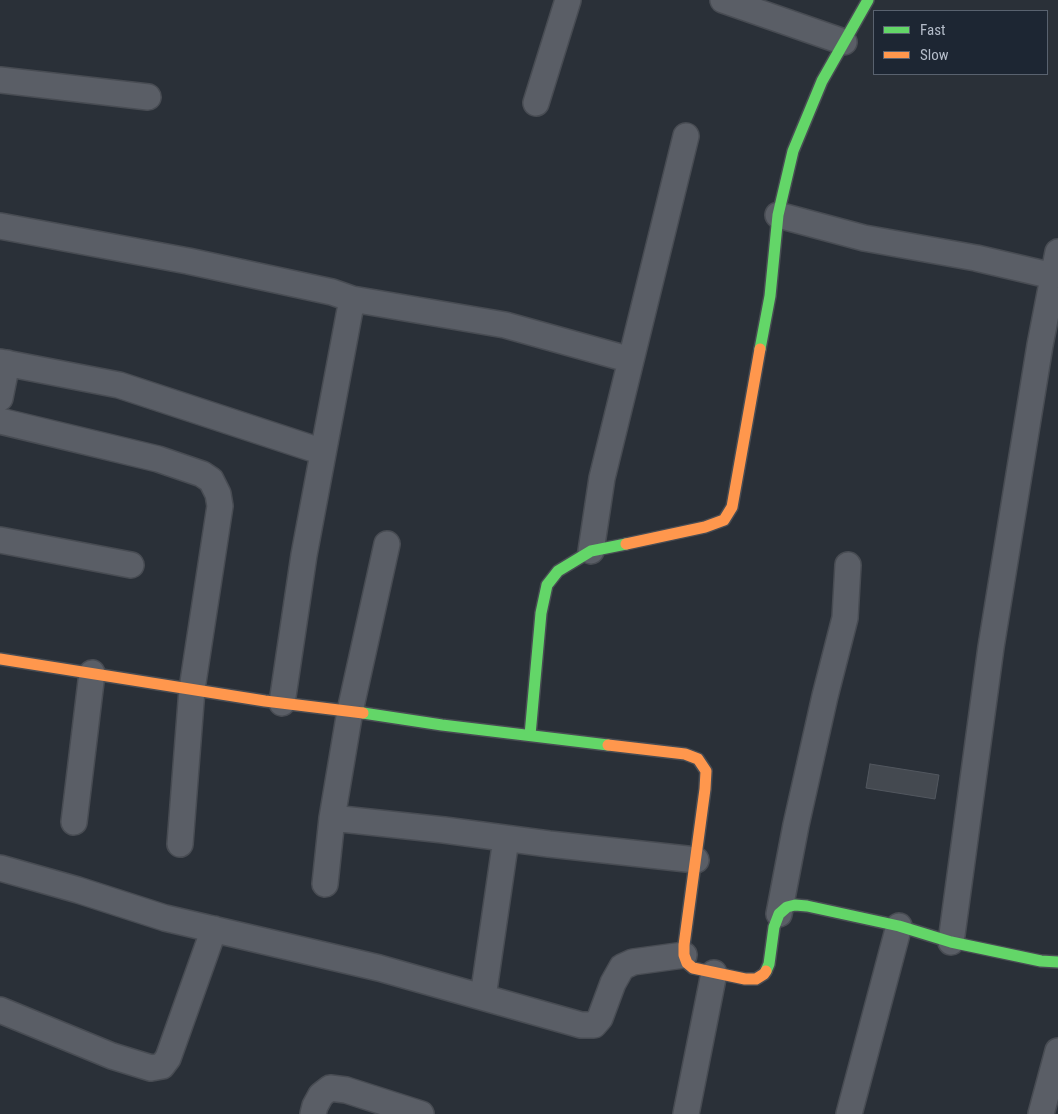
<!DOCTYPE html>
<style>
body{margin:0}
#map{position:relative;width:1058px;height:1114px;overflow:hidden;background:#2a3038;font-family:"Roboto Condensed",sans-serif}
canvas{display:block}
.legend{position:absolute;left:873px;top:10px;width:175px;height:65px;box-sizing:border-box;background:#1d2633;border:1px solid #59626f;margin:0;padding:6px 9px;list-style:none;font-size:15px;color:#b4bcc9}
.legend li{display:flex;align-items:center;gap:10px;height:25px}
.legend b{width:25px;border:1px solid #59626f}
</style>
<div id="map">
<canvas width="1058" height="1114"></canvas>
<ul class="legend">
<li><b style="height:6px;background:#63d668"></b>Fast</li>
<li><b style="height:6px;background:#ff974d"></b>Slow</li>
</ul>
</div>
<script>
const ctx = document.querySelector('canvas').getContext('2d');
ctx.lineJoin = 'round';
function fillPath(path, color) { ctx.fillStyle = color; ctx.fill(path, 'evenodd'); }
const shape = rows => new Path2D(rows.map(r => 'M' + r).join(''));
function trace(path, color, width, dash) { ctx.strokeStyle = color; ctx.lineWidth = width; ctx.lineCap = dash ? 'butt' : 'round'; ctx.setLineDash(dash || []); ctx.stroke(path); }
const building = shape([
 [870,764,939,775,935,799,866,788,870,764]
]);
fillPath(building, '#444950');
trace(building, '#52575f', 1);
const street = shape([
 [723,0,844,42],
 [0,80,148,97],
 [536,103,568,0],
 [778,215,864,238,976,258,1053,276],
 [0,226,188,261,332,292,352,299,505,325,631,360],
 [0,362,119,385,323,452],
 [0,398,7,363],
 [0,421,158,459,202,474,211,480,218,494,220,506,192,689,180,844],
 [0,540,131,565],
 [591,551,602,478,686,136],
 [282,703,304,555,352,299],
 [332,818,444,830,549,844,696,860],
 [74,822,92,673],
 [0,868,78,890,165,918,379,968,581,1025,594,1025,600,1018,613,983,622,967,633,962,684,955],
 [325,884,332,818,350,711,387,544],
 [779,914,796,825,825,696,845,618,848,565],
 [951,942,991,647,1040,345,1058,252],
 [483,997,506,839],
 [0,1010,112,1056,151,1068,162,1066,168,1058,214,929],
 [313,1114,315,1106,321,1095,330,1088,346,1090,421,1114],
 [686,1114,714,973],
 [849,1114,899,926],
 [1041,1114,1058,1051]
]);
const fast = shape([
 [760,349,770,296,778,215,793,151,822,81,868,0],
 [363,713,442,725,608,745],
 [530,735,541,613,547,585,558,571,591,551,626,544],
 [766,971,769,964,774,927,779,914,787,907,795,905,807,906,899,926,951,942,1041,961,1058,962]
]);
const slow = shape([
 [626,544,705,527,724,520,732,507,760,349],
 [0,659,265,701,363,713],
 [608,745,685,754,698,759,706,771,705,789,684,945,684,955,687,963,693,968,745,979,756,979,764,974,766,971]
]);
trace(street, '#484c53', 28);
trace(fast, '#484c53', 14);
trace(slow, '#484c53', 14);
trace(street, '#5a5e66', 25);
trace(fast, '#63d668', 11);
trace(slow, '#ff974d', 11);
</script>
